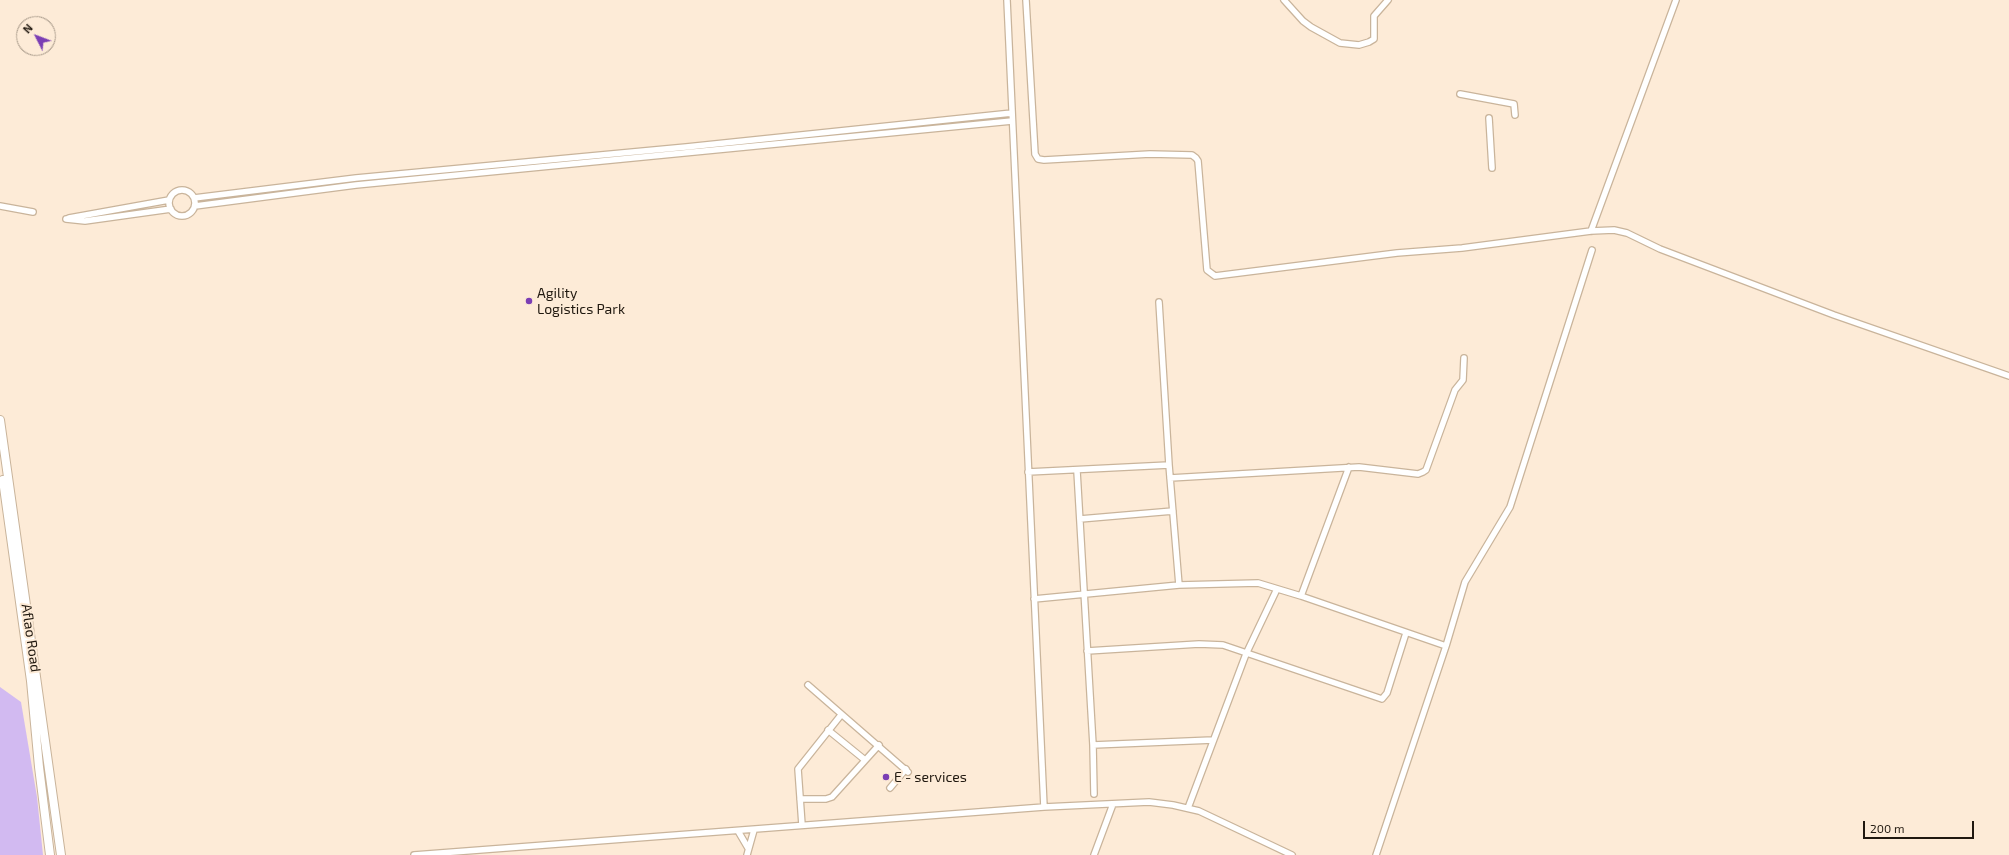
<!DOCTYPE html>
<style>
body{margin:0}
#map{position:relative;width:2009px;height:855px;overflow:hidden;background:#fdebd7;font-family:"Exo 2",sans-serif}
canvas{display:block}
.north{position:absolute;left:16px;top:16px;width:40px;height:40px;box-sizing:border-box;background:#fdebd7;border:1px solid #a59787;border-radius:50%;rotate:312deg;font-size:11px;font-weight:700;line-height:16px;text-align:center;color:#20180f}
.north::after{content:'';display:block;margin:auto;width:14px;height:18px;background:#7b3eb4;clip-path:polygon(50% 0,100% 100%,50% 72%,0 100%)}
.scale{position:absolute;left:1863px;top:821px;width:111px;height:18px;box-sizing:border-box;border:2px solid #20180f;border-top:0;padding-left:5px;font-size:12px;line-height:14px;white-space:nowrap;color:#20180f;-webkit-text-stroke:3px #fdebd7;paint-order:stroke}
</style>
<div id="map">
<canvas width="2009" height="855"></canvas>
<div class="north">N</div>
<div class="scale">200 m</div>
</div>
<script>
const ctx = document.querySelector('canvas').getContext('2d');
ctx.lineJoin = 'round';
function fillPath(path, color) { ctx.fillStyle = color; ctx.fill(path, 'evenodd'); }
const shape = rows => new Path2D(rows.map(r => 'M' + r).join(''));
function trace(path, color, width, dash) { ctx.strokeStyle = color; ctx.lineWidth = width; ctx.lineCap = dash ? 'butt' : 'round'; ctx.setLineDash(dash || []); ctx.stroke(path); }
function drawText(font, color, halo, rows, align = 'center') {
  ctx.font = font + ' "Exo 2",sans-serif'; ctx.lineWidth = 4; ctx.setLineDash([]); ctx.textBaseline = 'middle'; ctx.strokeStyle = halo; ctx.fillStyle = color; for (const [text, x, y, turn = 0] of rows) {
    ctx.save(); ctx.translate(x, y); ctx.rotate((+turn || 0) * Math.PI / 180); ctx.textAlign = isNaN(turn) ? turn : align; if (halo) ctx.strokeText(text, 0, 0); ctx.fillText(text, 0, 0); ctx.restore();
  }
}
fillPath(shape([
 [0,687,21,702,37,797,43,855,0,855]
]), '#d2baf1');
const minor = shape([
 [1007,0,1044,807],
 [1026,0,1035,154,1038,159,1044,160,1150,154,1192,155,1196,158,1198,161,1207,270,1215,276,1397,253,1462,248,1591,231,1614,230,1627,233,1660,249,1834,315,2009,376],
 [1284,0,1303,21,1311,27,1340,43,1359,45,1369,42,1374,39,1374,16,1388,0],
 [1460,94,1514,104,1515,115],
 [1489,118,1492,168],
 '169 203a13 13 0 1 1 26 0a13 13 0 1 1-26 0Z',
 [194,198,356,178,686,147,1012,113],
 [0,206,33,212],
 [195,206,356,185,1012,121],
 [69,218,169,200],
 [66,219,85,221,171,209],
 [1591,231,1676,0],
 [1159,302,1169,465,1179,585],
 [1077,471,1093,745,1094,794],
 [1028,472,1169,465],
 [1170,478,1359,467,1418,474,1423,472,1426,470,1455,390,1463,380,1464,358],
 [1080,519,1173,511],
 [1301,596,1349,467],
 [1034,599,1179,585,1258,583,1301,596,1446,646],
 [1087,651,1199,644,1223,645,1382,699,1387,693,1406,633],
 [808,685,908,772],
 [828,730,865,760],
 [1093,745,1213,740],
 [890,788,906,769],
 [800,799,826,799,832,797,879,745],
 [1188,808,1246,654,1277,589],
 [802,825,798,769,841,715],
 [738,831,748,848],
 [414,855,1044,807,1149,802,1173,805,1199,811,1292,855],
 [747,855,754,830],
 [1094,855,1113,804],
 [1376,855,1446,646,1465,582,1510,507,1592,250]
]);
const highway = shape([
 [0,420,61,855],
 [3,480,31,681,39,767,50,855]
]);
trace(minor, '#c9b49b', 8);
trace(highway, '#c9b49b', 10);
trace(minor, '#fff', 5.5);
trace(highway, '#fff', 8);
for (const [x, y, r, color] of [
 [529,301,4,"#7b3eb4"],
 [886,777,4,"#7b3eb4"]
]) { const dot = new Path2D(); dot.arc(x, y, r, 0, 2 * Math.PI); ctx.fillStyle = color; ctx.fill(dot); trace(dot, '#fdebd7', 1.5); }
drawText('14px', '#20180f', '#fdebd7', [
 ["Agility",537,293],
 ["Logistics Park",537,309],
 ["E - services",894,777]
], 'left');
drawText('14px', '#20180f', '#fdebd7', [
 ["Aflao Road",31,638,82]
]);
</script>
